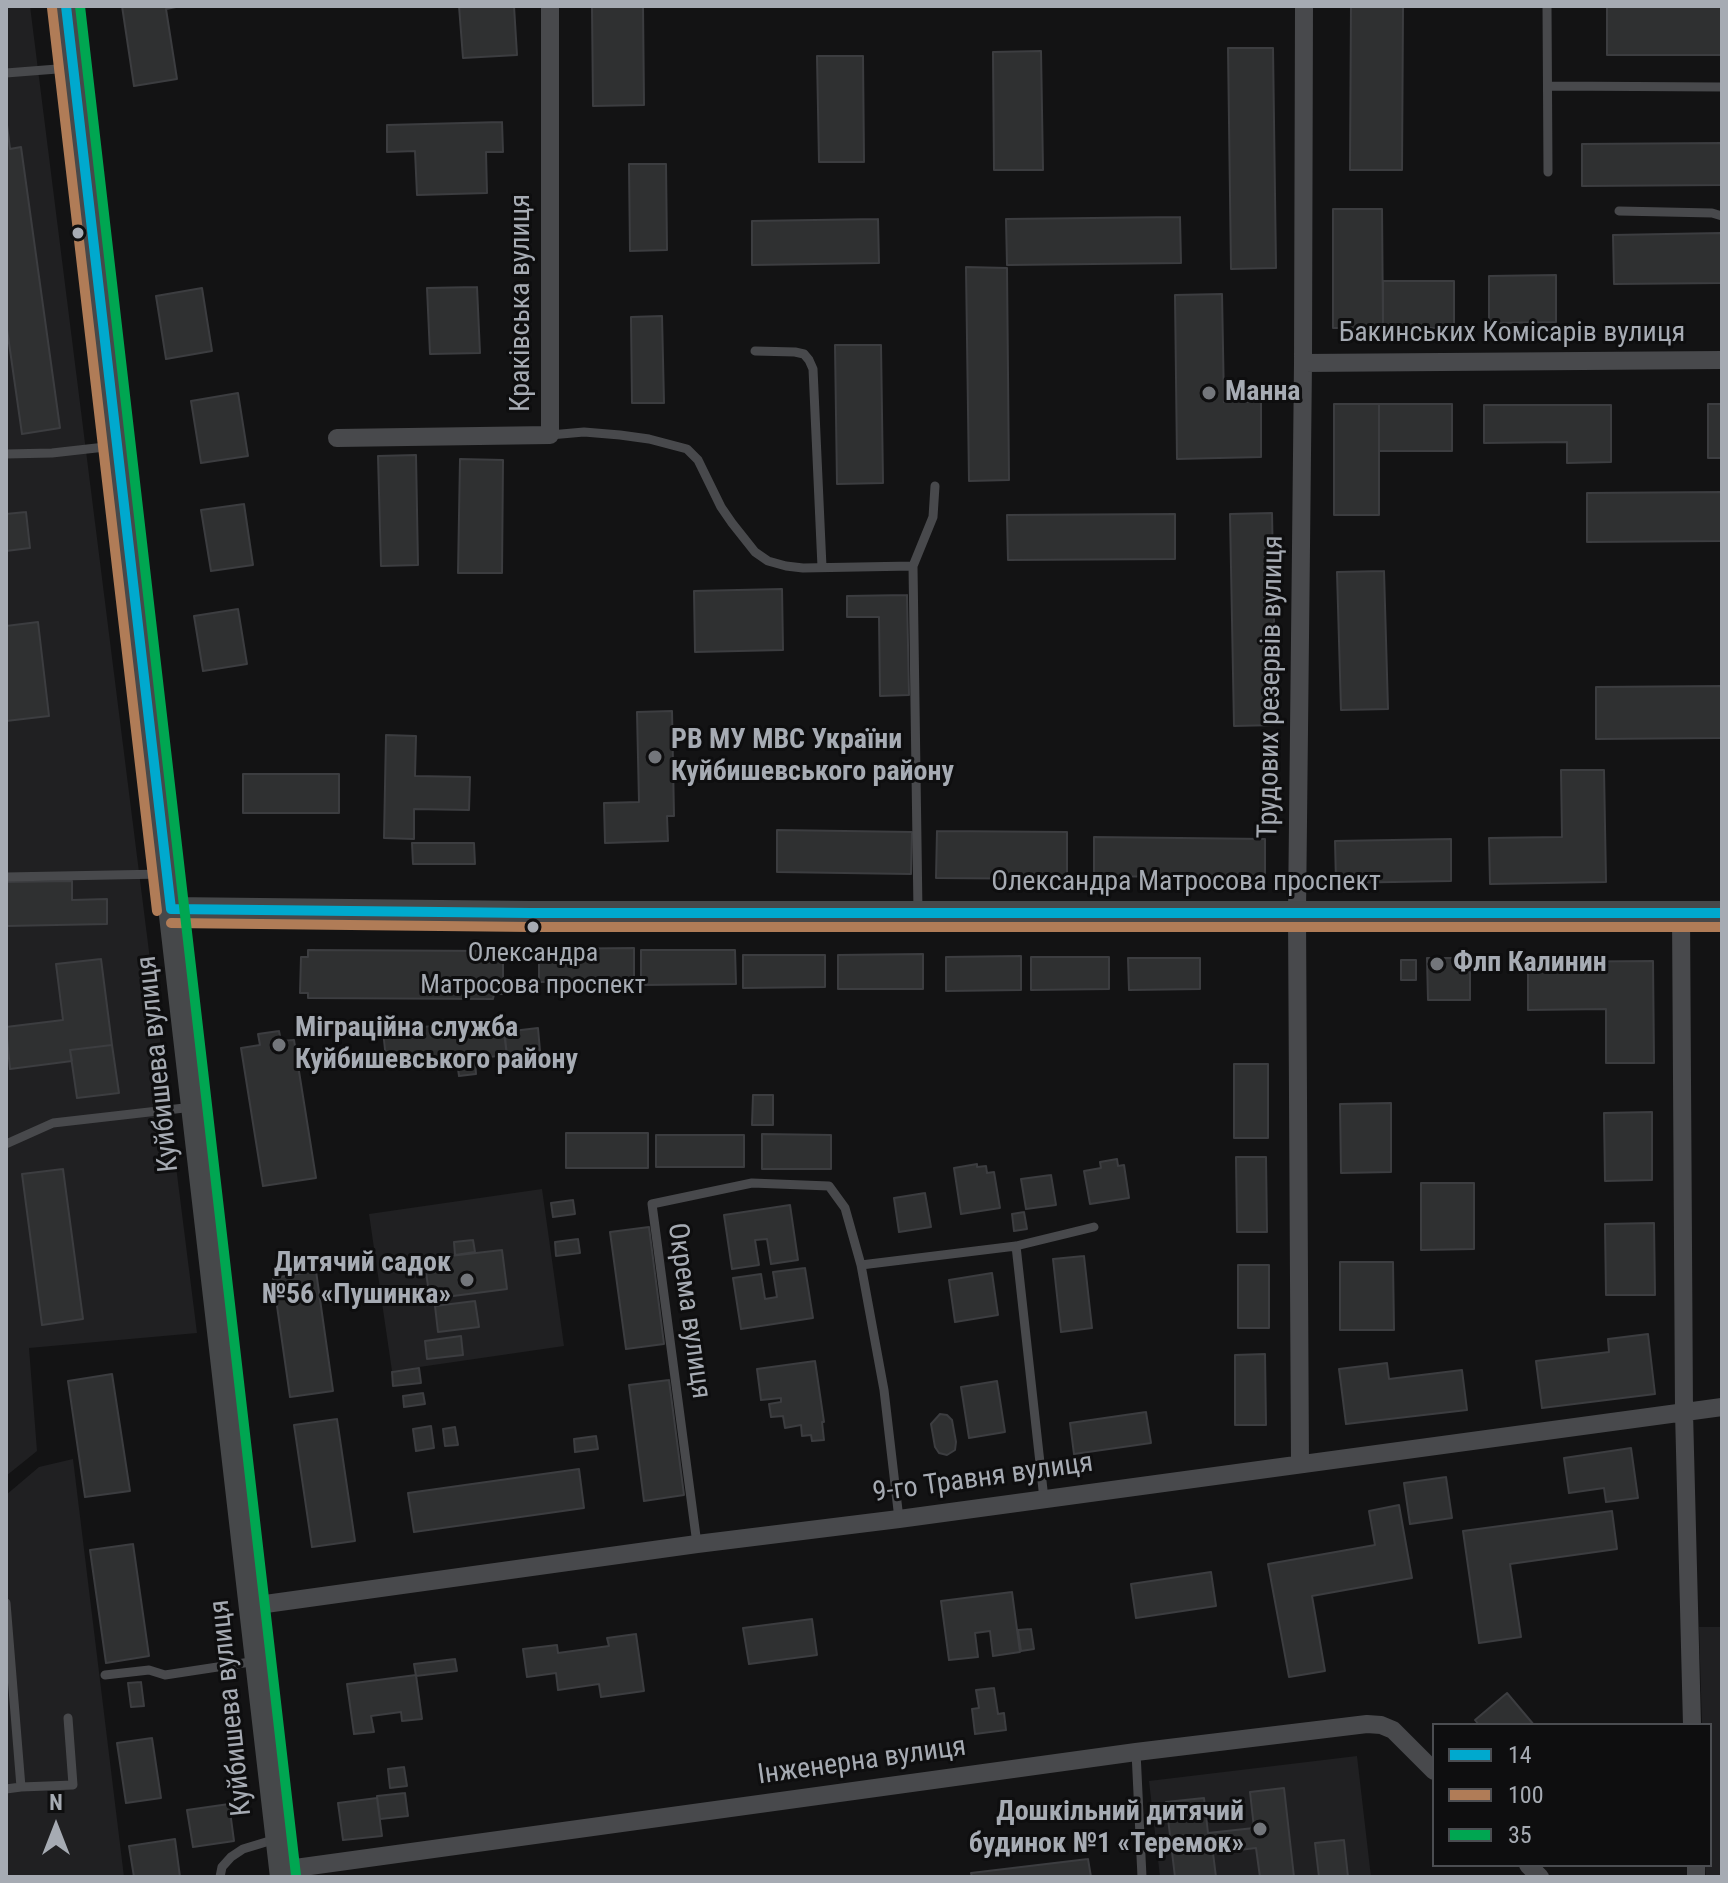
<!DOCTYPE html>
<meta charset="utf-8">
<style>
body{margin:0}
#map{position:relative;width:1728px;height:1883px;overflow:hidden;background:#131314;font-family:"Roboto Condensed",sans-serif}
canvas{display:block}
.frame{position:absolute;inset:0;border:8px solid #a6abb3;pointer-events:none}
.legend{position:absolute;left:1432px;top:1723px;width:280px;height:144px;box-sizing:border-box;background:#0e0e0f;border:2px solid #4b4d51;margin:0;padding:10px 14px;list-style:none;font-size:24px;color:#a6abb3}
.legend li{display:flex;align-items:center;gap:16px;height:40px}
.legend b{width:40px;border:2px solid #4b4d51}
.north{position:absolute;left:16px;top:1787px;width:80px;height:80px;-webkit-text-stroke:6px #0e0e0f;paint-order:stroke;rotate:0deg;font-size:22px;font-weight:700;line-height:32px;text-align:center;color:#a6abb3}
.north::after{content:'';display:block;margin:auto;width:28px;height:36px;background:#a6abb3;clip-path:polygon(50% 0,100% 100%,50% 72%,0 100%)}
</style>
<div id="map">
<canvas width="1728" height="1883"></canvas>
<div class="frame"></div>
<ul class="legend">
<li><b style="height:10px;background:#00a9ce"></b>14</li>
<li><b style="height:10px;background:#b07c57"></b>100</li>
<li><b style="height:10px;background:#00a651"></b>35</li>
</ul>
<div class="north">N</div>
</div>
<script>
const ctx = document.querySelector('canvas').getContext('2d');
ctx.lineJoin = 'round';
function fillPath(path, color) { ctx.fillStyle = color; ctx.fill(path, 'evenodd'); }
const shape = rows => new Path2D(rows.map(r => 'M' + r).join(''));
function trace(path, color, width, dash) { ctx.strokeStyle = color; ctx.lineWidth = width; ctx.lineCap = dash ? 'butt' : 'round'; ctx.setLineDash(dash || []); ctx.stroke(path); }
function drawText(font, color, halo, rows, align = 'center') {
  ctx.font = font + ' "Roboto Condensed",sans-serif'; ctx.lineWidth = 6; ctx.setLineDash([]); ctx.textBaseline = 'middle'; ctx.strokeStyle = halo; ctx.fillStyle = color; for (const [text, x, y, turn = 0] of rows) {
    ctx.save(); ctx.translate(x, y); ctx.rotate((+turn || 0) * Math.PI / 180); ctx.textAlign = isNaN(turn) ? turn : align; if (halo) ctx.strokeText(text, 0, 0); ctx.fillText(text, 0, 0); ctx.restore();
  }
}
fillPath(shape([
 [6,6,30,6,197,1333,29,1348,37,1451,6,1476],
 [542,1189,564,1346,392,1371,369,1214],
 [73,1459,124,1877,6,1877,6,1495,39,1467],
 [1699,1627,1722,1627,1722,1877,1706,1877,1705,1865,1710,1865,1710,1725,1702,1725],
 [1357,1756,1371,1877,1160,1877,1149,1781]
]), '#202022');
const building = shape([
 [122,6,181,6,166,9,177,79,134,86,122,6],
 [459,6,514,6,517,55,463,58,459,6],
 [592,6,643,6,644,105,593,106,592,6],
 [1351,6,1403,6,1402,170,1350,170,1351,6],
 [1607,6,1722,6,1722,55,1607,55,1607,6],
 [1228,48,1273,48,1276,268,1231,269,1228,48],
 [1041,51,1043,170,994,170,993,52,1041,51],
 [817,56,863,56,864,162,819,162,817,56],
 [6,117,10,149,21,147,60,428,22,434,6,322,6,117],
 [502,122,503,152,486,152,487,193,417,195,415,151,387,152,387,125,502,122],
 [1722,143,1722,185,1582,186,1582,144,1722,143],
 [629,164,666,164,667,250,630,251,629,164],
 [1333,209,1382,209,1383,328,1333,328,1333,209],
 [1180,217,1181,263,1007,265,1006,219,1180,217],
 [878,219,879,263,752,265,752,221,878,219],
 [1721,233,1721,283,1614,284,1613,235,1721,233],
 [966,267,1007,268,1009,480,969,481,966,267],
 [1556,275,1556,322,1489,323,1489,276,1556,275],
 [1383,281,1454,281,1454,328,1383,328,1383,281],
 [477,287,480,353,430,354,427,288,477,287],
 [202,288,212,351,166,359,156,296,202,288],
 [1222,294,1224,402,1261,402,1261,457,1177,459,1175,295,1222,294],
 [662,316,664,403,632,403,631,317,662,316],
 [835,345,881,345,883,483,837,484,835,345],
 [238,393,248,456,201,463,191,401,238,393],
 [1334,404,1379,404,1379,515,1334,515,1334,404],
 [1379,404,1452,404,1452,451,1379,451,1379,404],
 [1708,404,1722,404,1722,458,1708,458,1708,404],
 [1484,405,1611,405,1611,462,1567,463,1567,442,1484,443,1484,405],
 [416,455,418,565,381,566,378,456,416,455],
 [460,459,503,460,502,573,458,573,460,459],
 [1722,492,1722,541,1587,542,1587,493,1722,492],
 [244,504,253,565,211,571,201,510,244,504],
 [26,512,30,548,6,551,6,514,26,512],
 [1272,513,1276,725,1234,726,1230,514,1272,513],
 [1175,514,1175,559,1008,560,1007,515,1175,514],
 [1384,571,1388,709,1341,710,1337,572,1384,571],
 [782,589,783,650,695,652,694,591,782,589],
 [907,595,909,695,880,696,879,617,847,617,847,596,907,595],
 [238,609,247,664,203,671,194,616,238,609],
 [38,622,49,716,6,721,6,626,38,622],
 [1722,686,1722,738,1596,739,1596,687,1722,686],
 [672,711,674,816,667,816,668,841,605,843,604,803,639,802,637,712,672,711],
 [386,735,416,736,415,776,470,777,469,810,414,809,414,839,384,838,386,735],
 [1561,770,1604,770,1606,882,1490,884,1489,838,1562,837,1561,770],
 [243,774,339,774,339,813,243,813,243,774],
 [777,830,912,832,911,874,777,872,777,830],
 [937,831,1067,832,1067,879,936,878,937,831],
 [1094,837,1265,839,1265,878,1094,876,1094,837],
 [1451,839,1451,881,1336,883,1335,841,1451,839],
 [412,843,474,843,475,864,413,864,412,843],
 [72,881,72,900,107,899,107,924,6,926,6,882,72,881],
 [634,948,634,981,539,982,539,949,634,948],
 [308,950,494,951,494,958,503,958,503,994,494,994,493,999,308,998,308,993,300,993,301,957,308,957,308,950],
 [641,950,735,950,736,984,641,985,641,950],
 [923,954,923,989,838,989,838,955,923,954],
 [743,955,825,955,825,987,743,988,743,955],
 [1021,956,1021,990,946,991,946,957,1021,956],
 [1031,957,1109,957,1109,989,1031,990,1031,957],
 [1128,958,1200,958,1200,989,1129,990,1128,958],
 [1427,958,1470,958,1470,1000,1428,1000,1427,958],
 [101,959,112,1045,70,1050,72,1061,10,1069,6,1027,63,1020,56,964,101,959],
 [1401,960,1416,960,1416,980,1401,980,1401,960],
 [1653,961,1654,1063,1606,1063,1606,1009,1528,1010,1528,962,1653,961],
 [503,1019,507,1055,387,1068,383,1031,503,1019],
 [538,1028,541,1062,508,1065,504,1032,538,1028],
 [279,1031,281,1041,294,1040,316,1178,263,1186,241,1048,260,1045,258,1034,279,1031],
 [112,1045,119,1093,77,1098,70,1050,112,1045],
 [475,1059,476,1074,459,1076,457,1061,475,1059],
 [1234,1064,1268,1064,1268,1138,1234,1138,1234,1064],
 [753,1095,773,1095,773,1125,752,1125,753,1095],
 [1391,1103,1391,1172,1341,1173,1340,1104,1391,1103],
 [1652,1112,1652,1180,1605,1181,1604,1113,1652,1112],
 [566,1133,648,1133,648,1168,566,1168,566,1133],
 [762,1134,831,1135,831,1169,762,1169,762,1134],
 [656,1135,744,1135,744,1167,656,1167,656,1135],
 [1236,1157,1266,1157,1267,1232,1237,1232,1236,1157],
 [1117,1159,1118,1166,1124,1165,1129,1198,1090,1204,1084,1171,1101,1168,1100,1162,1117,1159],
 [977,1164,977,1167,986,1166,987,1173,994,1172,1000,1208,961,1214,954,1168,977,1164],
 [63,1169,83,1319,42,1325,22,1174,63,1169],
 [1051,1175,1056,1205,1026,1209,1021,1179,1051,1175],
 [1421,1183,1474,1183,1474,1249,1421,1250,1421,1183],
 [925,1193,931,1227,899,1232,894,1198,925,1193],
 [573,1200,575,1214,553,1217,551,1203,573,1200],
 [790,1205,798,1260,771,1264,767,1239,755,1240,759,1265,732,1269,724,1215,790,1205],
 [1024,1212,1027,1229,1014,1231,1012,1214,1024,1212],
 [1654,1223,1655,1295,1606,1295,1605,1224,1654,1223],
 [649,1227,664,1344,626,1349,610,1232,649,1227],
 [578,1239,580,1253,556,1256,555,1242,578,1239],
 [473,1240,475,1252,455,1255,454,1242,473,1240],
 [502,1250,507,1289,430,1299,424,1259,502,1250],
 [1084,1256,1092,1328,1061,1332,1053,1259,1084,1256],
 [1340,1262,1393,1262,1394,1330,1340,1330,1340,1262],
 [1238,1265,1269,1265,1269,1328,1238,1328,1238,1265],
 [805,1268,813,1318,741,1329,733,1278,761,1274,765,1299,777,1297,773,1272,805,1268],
 [316,1271,333,1391,290,1397,273,1278,316,1271],
 [992,1273,998,1315,955,1322,949,1280,992,1273],
 [475,1301,479,1327,438,1332,435,1306,475,1301],
 [1648,1334,1655,1394,1542,1408,1536,1361,1609,1352,1608,1339,1648,1334],
 [461,1336,463,1355,427,1359,425,1341,461,1336],
 [1265,1354,1266,1425,1235,1425,1235,1355,1265,1354],
 [815,1361,824,1422,822,1422,824,1440,812,1441,811,1435,802,1436,801,1425,785,1428,783,1416,771,1417,769,1404,781,1402,781,1398,761,1400,757,1369,815,1361],
 [1387,1363,1389,1379,1462,1370,1467,1410,1346,1424,1339,1369,1387,1363],
 [419,1368,421,1383,393,1386,392,1372,419,1368],
 [112,1374,130,1491,85,1497,68,1381,112,1374],
 [669,1380,684,1495,644,1501,629,1385,669,1380],
 [997,1381,1005,1432,969,1438,961,1387,997,1381],
 [423,1393,425,1404,404,1407,403,1396,423,1393],
 [1146,1412,1151,1443,1074,1454,1070,1423,1146,1412],
 [940,1414,947,1415,952,1420,956,1442,955,1450,947,1455,939,1453,935,1447,931,1424,940,1414],
 [337,1419,355,1541,312,1547,294,1425,337,1419],
 [431,1426,434,1448,416,1451,413,1429,431,1426],
 [455,1427,458,1445,445,1446,443,1429,455,1427],
 [596,1436,598,1449,575,1452,574,1439,596,1436],
 [1631,1448,1638,1498,1606,1502,1604,1488,1569,1493,1564,1458,1631,1448],
 [579,1469,584,1508,414,1532,408,1493,579,1469],
 [1446,1477,1452,1518,1410,1524,1404,1483,1446,1477],
 [1399,1505,1412,1578,1312,1596,1325,1671,1289,1677,1268,1564,1375,1545,1369,1511,1399,1505],
 [1612,1511,1617,1549,1510,1564,1521,1637,1479,1643,1463,1531,1612,1511],
 [133,1544,149,1656,106,1663,90,1550,133,1544],
 [1211,1572,1216,1606,1136,1618,1131,1584,1211,1572],
 [1012,1592,1020,1652,993,1656,990,1631,975,1633,978,1657,949,1660,941,1601,1012,1592],
 [812,1619,817,1655,749,1664,743,1628,812,1619],
 [1031,1629,1034,1649,1021,1651,1018,1630,1031,1629],
 [636,1634,644,1691,601,1697,599,1684,558,1690,556,1673,527,1677,523,1649,557,1645,558,1653,609,1646,607,1638,636,1634],
 [455,1659,457,1671,416,1676,414,1664,455,1659],
 [416,1675,422,1719,402,1721,401,1712,371,1716,374,1732,354,1734,347,1684,416,1675],
 [141,1682,144,1706,131,1707,128,1683,141,1682],
 [994,1688,998,1714,1004,1713,1006,1730,975,1734,972,1709,979,1708,976,1690,994,1688],
 [1507,1693,1534,1725,1479,1725,1475,1720,1507,1693],
 [152,1738,161,1798,126,1803,117,1743,152,1738],
 [404,1767,407,1786,390,1788,388,1769,404,1767],
 [1284,1788,1294,1877,1260,1877,1256,1848,1213,1853,1216,1877,1175,1877,1166,1802,1204,1798,1208,1833,1254,1828,1250,1792,1284,1788],
 [405,1793,408,1816,380,1819,377,1796,405,1793],
 [377,1798,382,1836,343,1840,338,1803,377,1798],
 [229,1804,234,1841,193,1847,187,1810,229,1804],
 [175,1839,180,1877,134,1877,129,1846,175,1839],
 [1344,1840,1348,1877,1319,1877,1315,1843,1344,1840],
 [1088,1859,1091,1877,972,1877,971,1873,1088,1859]
]);
fillPath(building, '#2f3031');
trace(building, '#3c3d40', 2);
trace(shape([
 [1547,6,1548,172],
 [6,73,70,68],
 [1548,86,1722,87],
 [1619,211,1712,213,1722,216],
 [755,351,795,352,804,354,809,360,813,369,822,567],
 [550,435,584,432,620,435,649,439,687,449,698,460,721,507,732,523,755,552,768,561,786,566,803,568,913,566],
 [6,454,52,453,114,446],
 [6,877,164,874],
 [918,912,913,566,933,517,935,486],
 [6,1144,53,1123,193,1107],
 [1016,1246,1044,1499],
 [861,1265,1016,1246,1094,1227],
 [697,1544,652,1204,752,1183,829,1186,845,1208,861,1265,884,1390,899,1519],
 [6,1603,21,1787,6,1789],
 [105,1675,149,1670,165,1675,257,1661],
 [1136,1752,1142,1877],
 [21,1787,73,1785,68,1718],
 [220,1877,222,1867,231,1857,243,1849,276,1839]
]), '#48494c', 9);
trace(shape([
 [1303,363,1722,360],
 [337,438,550,435,550,6],
 [1681,913,1684,1412,1692,1725],
 [1300,1464,1297,913,1303,363,1304,6],
 [251,1606,697,1544,899,1519,1722,1407],
 [1528,1865,1540,1877],
 [1696,1865,1696,1877],
 [281,1870,1136,1752,1367,1724,1381,1725,1393,1730,1434,1771]
]), '#48494c', 18);
trace(shape([
 [66,6,282,1877],
 [171,909,530,913,1722,913]
]), '#46484a', 24);
trace(shape([
 [66,6,171,909],
 [171,909,530,913,1722,913]
]), '#00a9ce', 10);
trace(shape([
 [52,8,157,911],
 [171,923,530,927,1722,927]
]), '#b07c57', 10);
trace(shape([
 [80,6,296,1875]
]), '#00a651', 10);
for (const [x, y, r, color] of [
 [78,233,7,"#a6abb3"],
 [1209,393,8,"#73767b"],
 [655,757,8,"#73767b"],
 [533,927,7,"#a6abb3"],
 [1437,964,8,"#73767b"],
 [279,1045,8,"#73767b"],
 [467,1280,8,"#73767b"],
 [1260,1829,8,"#73767b"]
]) { const dot = new Path2D(); dot.arc(x, y, r, 0, 2 * Math.PI); ctx.fillStyle = color; ctx.fill(dot); trace(dot, '#0e0e0f', 3); }
drawText('26px', '#a6abb3', '#0e0e0f', [
 ["Олександра",533,954],
 ["Матросова проспект",533,986]
]);
drawText('28px', '#a6abb3', '#0e0e0f', [
 ["Краківська вулиця",522,303,-90],
 ["Бакинських Комісарів вулиця",1512,334],
 ["Трудових резервів вулиця",1272,687,-89],
 ["Олександра Матросова проспект",1186,883],
 ["Куйбишева вулиця",159,1064,-96],
 ["Окрема вулиця",688,1311,82],
 ["9-го Травня вулиця",983,1479,-8],
 ["Куйбишева вулиця",232,1708,-96],
 ["Інженерна вулиця",862,1762,-8]
]);
drawText('bold 28px', '#a6abb3', '#0e0e0f', [
 ["Манна",1225,393],
 ["РВ МУ МВС України",671,741],
 ["Куйбишевського району",671,773],
 ["Флп Калинин",1453,964],
 ["Міграційна служба",295,1029],
 ["Куйбишевського району",295,1061],
 ["Дитячий садок",451,1264,"right"],
 ["№56 «Пушинка»",451,1296,"right"],
 ["Дошкільний дитячий",1244,1813,"right"],
 ["будинок №1 «Теремок»",1244,1845,"right"]
], 'left');
</script>
